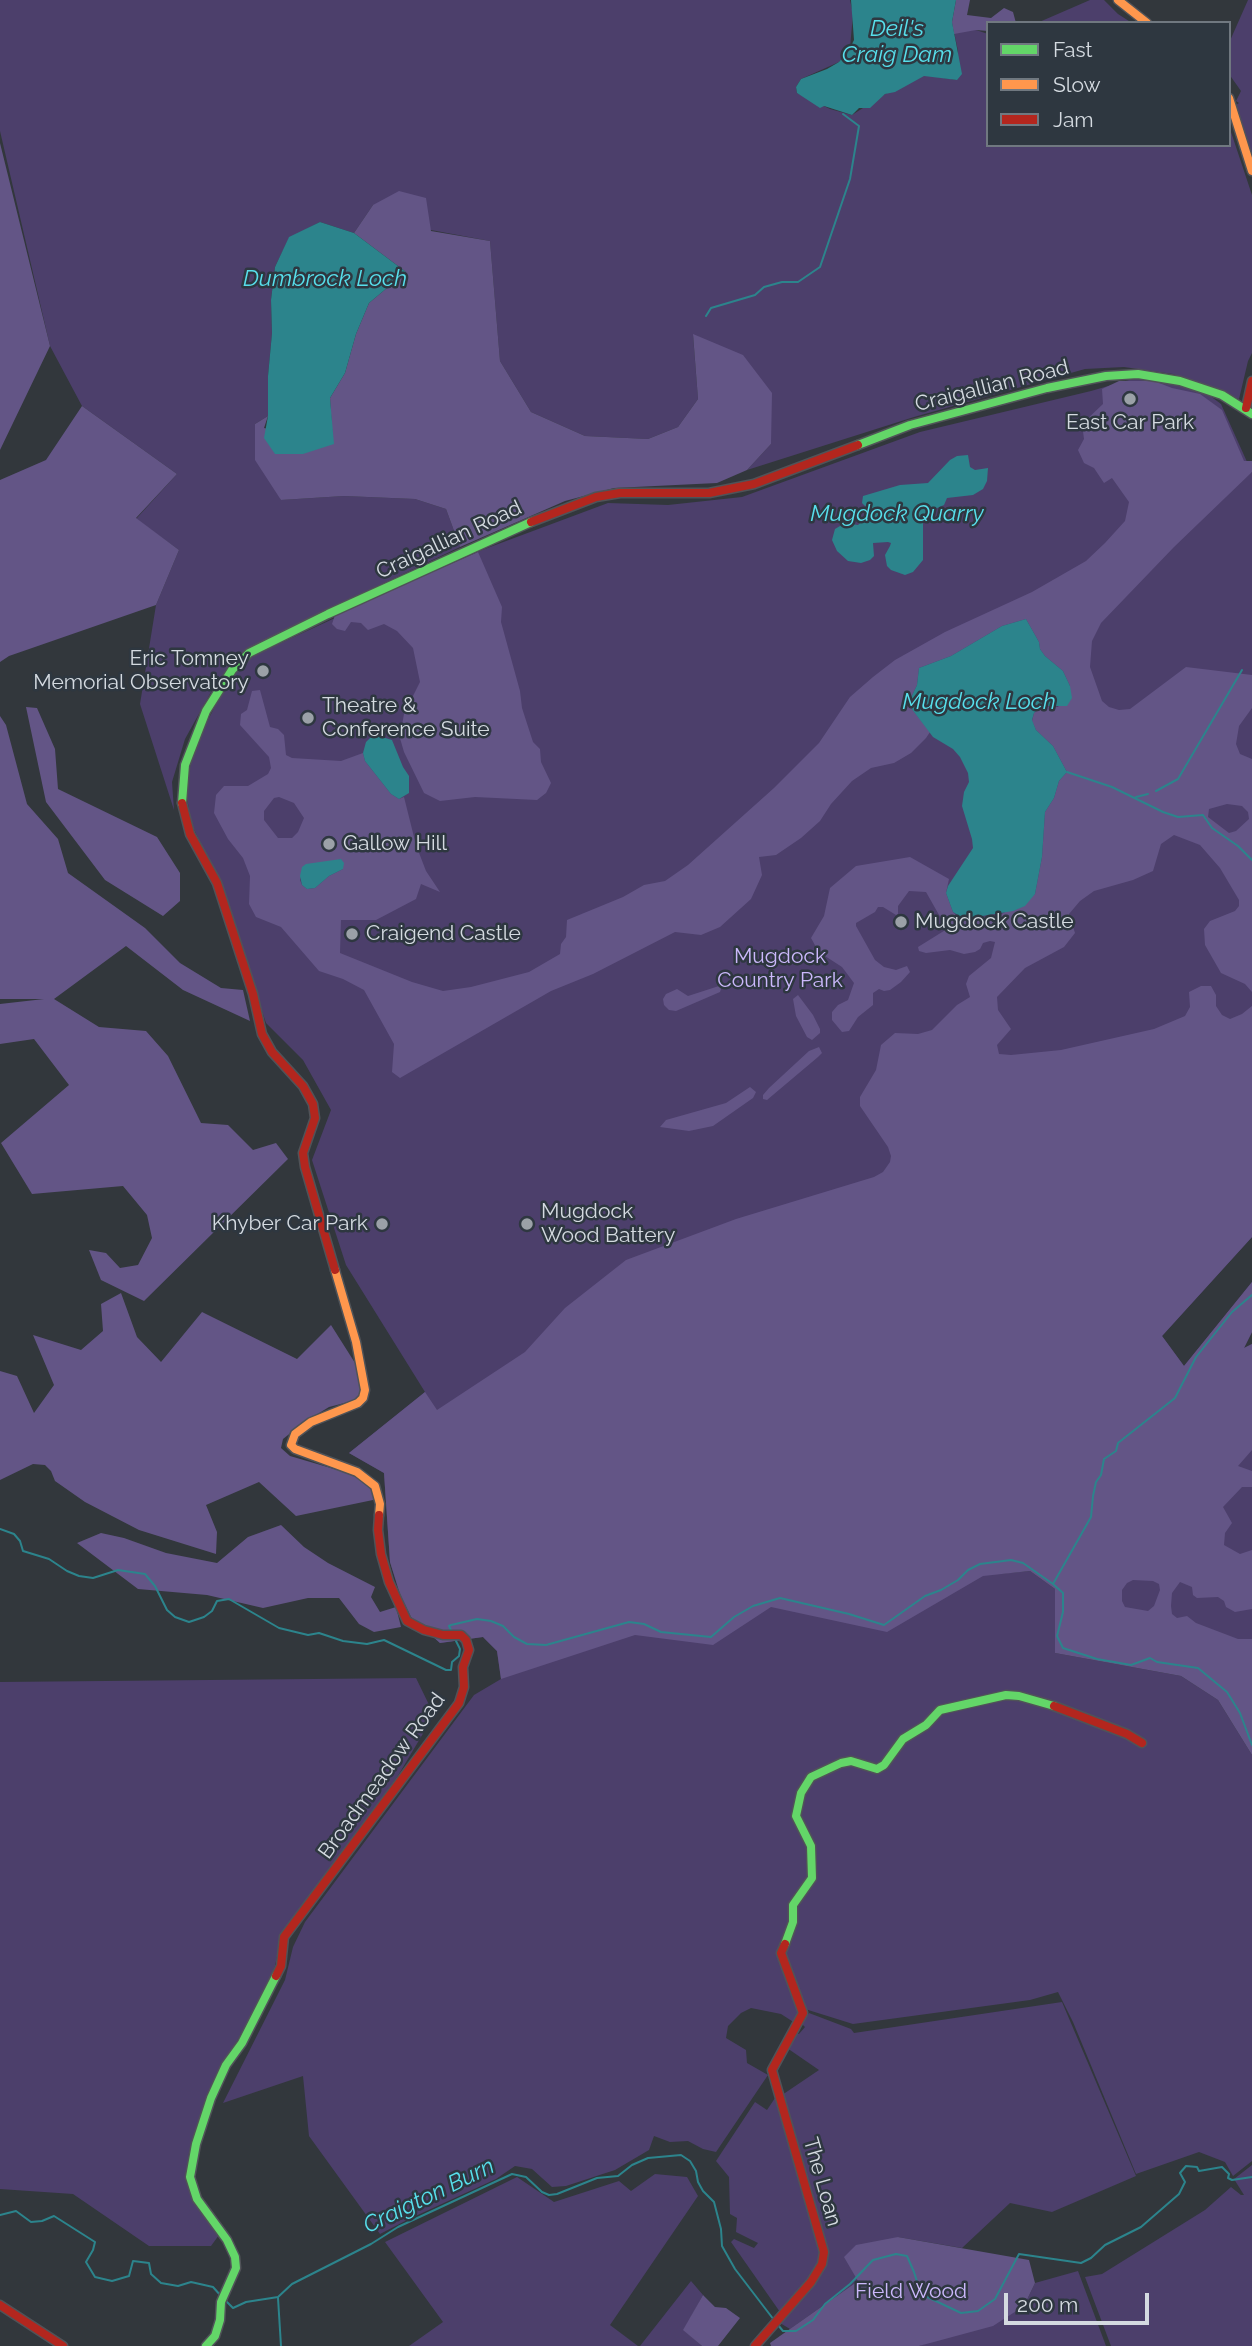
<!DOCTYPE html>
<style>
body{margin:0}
#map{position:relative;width:1252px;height:2346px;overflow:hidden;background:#32373c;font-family:Raleway,sans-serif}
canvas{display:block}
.legend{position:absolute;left:986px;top:21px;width:245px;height:126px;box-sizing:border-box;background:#2e3740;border:2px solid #707880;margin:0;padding:9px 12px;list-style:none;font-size:21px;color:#d4dae0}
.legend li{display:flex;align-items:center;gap:14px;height:35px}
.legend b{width:35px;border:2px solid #707880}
.scale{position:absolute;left:1004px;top:2293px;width:145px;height:32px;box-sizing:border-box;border:4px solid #d4dae0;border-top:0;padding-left:9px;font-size:21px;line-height:24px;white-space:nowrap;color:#d4dae0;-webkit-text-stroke:5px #2e3740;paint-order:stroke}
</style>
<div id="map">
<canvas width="1252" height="2346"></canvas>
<ul class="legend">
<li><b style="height:9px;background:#63d668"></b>Fast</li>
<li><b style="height:9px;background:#ff974d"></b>Slow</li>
<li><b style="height:9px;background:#b3261e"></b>Jam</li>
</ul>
<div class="scale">200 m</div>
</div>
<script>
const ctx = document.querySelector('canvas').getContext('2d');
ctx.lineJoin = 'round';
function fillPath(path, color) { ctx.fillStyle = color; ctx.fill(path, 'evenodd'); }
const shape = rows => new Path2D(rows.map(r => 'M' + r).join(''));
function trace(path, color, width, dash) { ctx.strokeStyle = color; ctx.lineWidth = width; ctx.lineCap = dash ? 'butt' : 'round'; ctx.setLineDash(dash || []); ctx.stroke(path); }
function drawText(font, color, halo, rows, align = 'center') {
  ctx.font = font + ' Raleway,sans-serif'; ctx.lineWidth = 5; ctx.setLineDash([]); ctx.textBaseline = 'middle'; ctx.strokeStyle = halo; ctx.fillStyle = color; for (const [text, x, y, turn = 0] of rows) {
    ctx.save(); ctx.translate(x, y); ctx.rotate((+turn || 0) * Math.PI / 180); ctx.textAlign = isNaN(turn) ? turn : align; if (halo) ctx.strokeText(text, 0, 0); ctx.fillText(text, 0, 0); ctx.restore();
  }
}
fillPath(shape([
 [0,0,850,0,853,14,850,48,839,62,801,79,796,87,797,93,830,109,852,115,885,94,924,75,957,80,958,51,952,22,988,34,988,145,1229,145,1229,126,1252,195,1252,353,1248,361,1239,399,1173,374,1124,367,1085,369,914,417,747,470,771,444,693,335,698,399,678,427,648,439,585,436,531,412,500,361,490,241,431,230,373,205,354,233,320,222,289,238,275,267,271,300,272,333,268,376,268,416,255,424,281,500,344,496,415,499,446,509,460,547,327,610,246,651,235,660,216,683,185,739,172,782,174,810,140,704,156,605,179,550,136,519,177,474,82,406,50,346,0,131],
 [1090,0,1104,0,1118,14,1132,23,1037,23],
 [1248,0,1252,0,1252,156,1236,105,1239,103,1236,101,1241,91,1229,74,1229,43],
 [1136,378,1180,384,1209,395,1221,404,1252,473,1252,1237,1162,1336,1184,1366,1252,1282,1252,1332,1244,1348,1252,1344,1252,1748,1224,1701,1058,1584,1031,1567,997,1574,1030,1571,1055,1589,1055,1653,1181,1676,1218,1700,1252,1755,1252,2161,1233,2176,1225,2162,1199,2152,1136,2174,1073,2022,1058,1992,1030,2000,853,2024,805,2009,783,1949,796,1926,794,1918,777,1951,801,2013,795,2023,781,2014,751,2008,741,2013,728,2026,726,2038,746,2050,747,2063,768,2075,716,2152,703,2149,688,2141,670,2142,654,2136,649,2150,615,2170,566,2186,552,2187,532,2169,515,2166,496,2179,409,2219,380,2234,309,2136,303,2076,223,2103,285,1980,293,1947,305,1922,474,1695,501,1679,497,1651,483,1637,440,1643,411,1617,400,1594,390,1562,384,1473,349,1453,425,1392,346,1265,312,1160,331,1110,303,1060,266,1023,219,882,191,823,186,791,193,749,224,689,242,665,255,655,482,550,608,503,668,505,742,497,920,432,1091,391],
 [416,1678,434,1715,399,1774,348,1848,301,1907,281,1937,275,1966,260,2002,231,2051,204,2104,189,2153,186,2178,195,2199,219,2235,211,2246,149,2246,73,2194,0,2189,0,1682],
 [1062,2002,1136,2176,1052,2212,1010,2203,962,2248,898,2237,858,2281,790,2329,780,2323,822,2272,827,2257,782,2095,819,2070,787,2048,795,2033,799,2034,805,2027,802,2024,809,2013,851,2029,854,2033],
 [777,2095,821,2254,819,2264,810,2278,780,2312,731,2242,734,2239,754,2248,758,2243,736,2232,737,2218,730,2214,729,2177,716,2161,755,2102,767,2110],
 [1252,2165,1252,2346,1111,2346,1085,2277,1102,2274,1205,2210,1231,2187,1241,2195,1244,2195,1234,2179],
 [655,2174,687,2177,698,2196,610,2325,638,2346,409,2346,443,2322,385,2242,517,2177,554,2202,619,2181,631,2191],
 [1078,2271,1106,2346,919,2346,1024,2306,1035,2283],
 [691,2281,703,2295,684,2330,702,2346,640,2346]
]), '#4c3f6b');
fillPath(shape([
 [956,0,970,0,967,15,991,18,1004,8,1013,12,1016,23,988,23,988,31,976,30,954,34,952,22],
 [0,143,50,346,0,450],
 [399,191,426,198,431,231,490,241,500,361,531,412,585,436,648,439,678,427,698,399,693,334,743,355,772,393,771,444,747,470,717,483,614,488,565,501,460,547,446,509,415,499,344,496,281,500,255,460,255,424,268,416,264,428,333,444,330,398,345,373,356,334,369,303,406,272,354,233,373,205],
 [1119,381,1154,381,1172,388,1200,394,1222,410,1244,461,1252,461,1252,472,1174,547,1101,623,1092,641,1090,667,1102,701,1109,707,1119,710,1130,709,1186,667,1252,675,1252,708,1239,726,1236,744,1240,754,1252,759,1252,992,1245,984,1221,973,1205,945,1204,929,1210,921,1235,911,1239,906,1239,900,1220,868,1200,845,1174,835,1161,844,1153,871,1133,880,1094,891,1080,901,1069,914,1075,933,1064,947,1025,968,997,997,998,1010,1011,1029,997,1045,999,1054,1011,1055,1061,1050,1154,1029,1185,1016,1190,1007,1189,992,1201,986,1211,986,1216,995,1216,1006,1222,1015,1230,1019,1242,1014,1252,1006,1252,1237,1162,1336,1184,1366,1252,1282,1252,1332,1244,1348,1252,1344,1252,1450,1238,1466,1252,1471,1252,1487,1242,1487,1223,1507,1232,1523,1225,1533,1224,1545,1240,1554,1252,1550,1252,1609,1235,1612,1226,1607,1224,1601,1218,1597,1197,1598,1193,1595,1192,1587,1180,1582,1172,1593,1171,1606,1172,1614,1177,1618,1187,1616,1196,1623,1238,1639,1252,1639,1252,1755,1218,1700,1181,1676,1055,1653,1055,1589,1030,1571,983,1576,887,1632,771,1607,713,1645,635,1635,501,1679,497,1651,483,1637,440,1643,411,1617,400,1594,390,1562,384,1473,349,1453,425,1392,437,1410,525,1352,565,1308,626,1260,736,1219,874,1177,883,1172,890,1162,891,1156,888,1147,860,1106,860,1097,876,1070,881,1045,895,1033,918,1034,932,1030,957,1005,970,997,966,984,969,976,991,958,995,942,990,941,983,943,980,949,975,952,964,954,950,950,926,953,919,951,918,947,947,929,926,892,909,891,898,906,898,914,896,915,883,907,878,907,875,912,856,923,856,926,875,960,884,967,896,970,907,966,910,972,901,982,890,990,884,991,879,989,873,993,873,1005,858,1017,849,1031,842,1032,832,1020,832,1012,838,1005,848,1000,854,983,842,967,825,956,816,947,811,938,824,916,830,888,856,866,910,857,949,879,946,893,953,912,958,917,979,918,1000,915,1035,894,1042,857,1045,812,1054,798,1059,781,1067,772,1053,746,1036,730,1032,721,1034,713,1042,706,1058,707,1070,686,1063,671,1045,656,1040,649,1039,642,1026,619,1002,626,951,656,919,668,917,685,908,704,930,732,926,738,911,753,894,763,871,768,852,781,831,804,820,821,801,838,776,855,759,857,762,875,751,899,720,927,701,935,675,932,593,974,551,991,400,1078,392,1072,394,1044,364,990,343,979,319,971,281,927,256,917,249,904,250,876,243,858,228,839,214,813,216,795,224,786,248,786,268,774,271,768,269,757,240,725,241,714,247,710,252,691,260,690,270,727,278,729,284,735,286,755,292,758,341,761,363,753,365,761,391,794,399,799,404,797,416,845,426,871,440,892,421,884,416,899,376,920,341,920,340,953,412,982,443,991,471,987,529,972,560,954,561,944,566,937,567,920,623,897,644,885,665,881,688,865,774,788,819,743,850,697,873,677,895,660,945,632,1032,592,1086,561,1105,543,1125,521,1129,502,1112,478,1104,483,1094,468,1084,463,1078,450,1084,439,1082,424,1103,404,1102,389],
 [279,797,294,803,304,818,298,832,292,838,278,838,264,820,264,811,274,798],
 [1227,804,1242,806,1248,812,1249,819,1236,831,1229,833,1208,817,1209,809],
 [341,859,343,869,329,876,315,888,307,889,302,885,300,880,302,872],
 [1133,1580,1153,1581,1159,1584,1160,1590,1154,1606,1148,1611,1125,1607,1122,1601,1122,1590,1127,1583],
 [82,406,177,474,136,518,179,550,156,605,9,656,0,662,0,480,46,460],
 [478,552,502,607,501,622,520,691,522,708,533,742,540,749,541,762,551,783,546,793,537,800,475,797,440,801,424,793,404,752,397,728,402,725,404,714,420,682,413,648,397,631,384,624,368,630,361,623,351,622,345,631,337,629,332,624,335,615,340,612],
 [26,707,37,708,55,749,58,789,157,837,180,873,180,901,163,916,105,880,46,802],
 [0,716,6,725,27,804,58,839,68,873,145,928,180,963,221,988,243,990,250,1021,183,990,126,946,54,999,99,1027,146,1031,168,1056,201,1123,228,1125,253,1150,276,1143,288,1159,144,1301,101,1280,89,1250,106,1253,120,1268,138,1265,152,1238,147,1215,123,1186,32,1194,1,1143,69,1085,34,1039,0,1044,0,1004,44,999,0,999],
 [719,986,721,989,720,992,676,1011,669,1010,664,1005,663,999,666,994,677,989,688,996],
 [798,995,813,1015,820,1029,820,1033,812,1040,807,1037,796,1016,793,999],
 [819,1047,822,1053,818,1057,767,1100,763,1099,763,1095,769,1088,809,1051],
 [750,1087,756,1092,753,1098,713,1126,689,1131,660,1127,666,1120,726,1103],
 [121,1293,137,1337,161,1362,202,1312,297,1359,331,1325,362,1374,364,1392,360,1399,329,1407,303,1423,283,1439,281,1448,290,1456,358,1476,373,1491,373,1500,296,1516,259,1482,206,1505,217,1532,216,1554,139,1530,85,1502,55,1481,51,1471,45,1465,33,1464,0,1480,0,1371,17,1376,34,1413,54,1385,33,1335,81,1350,103,1331,101,1304],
 [281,1525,304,1547,328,1563,375,1587,371,1597,380,1612,396,1607,401,1627,374,1632,359,1624,339,1598,308,1598,263,1608,207,1595,138,1589,77,1543,101,1533,124,1538,166,1553,217,1563,248,1537],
 [898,2237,1029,2260,1035,2283,1024,2306,993,2326,919,2346,771,2346,770,2343,858,2281,844,2257,856,2245],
 [703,2295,715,2307,726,2308,740,2318,718,2346,702,2346,683,2330]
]), '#635586');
fillPath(shape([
 [851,0,956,0,952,22,962,74,957,80,924,76,895,92,885,94,870,108,859,108,852,115,824,106,820,108,797,93,796,87,801,79,827,69,839,62,850,48,854,40],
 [320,222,354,233,406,272,369,303,356,334,345,373,330,398,334,444,303,454,275,454,264,438,268,416,268,376,272,333,271,300,275,267,289,237],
 [968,455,970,467,975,470,988,468,987,481,983,489,973,495,947,498,944,505,926,513,923,519,923,560,913,572,905,575,891,570,887,566,885,555,890,546,891,543,888,542,873,543,874,556,870,560,861,563,848,561,837,551,832,540,835,529,845,523,858,525,871,512,862,503,863,496,900,485,928,483,950,460,957,456],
 [1026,619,1039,642,1040,649,1045,656,1063,671,1070,686,1072,698,1067,706,1042,706,1034,713,1032,720,1036,730,1053,746,1067,772,1059,781,1054,798,1045,812,1042,857,1035,894,1025,906,1013,911,964,919,953,912,946,893,948,886,973,848,972,839,962,806,964,792,969,782,968,773,960,757,953,749,933,737,908,704,917,685,919,668,951,656,1002,626],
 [379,736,392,740,403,767,409,776,409,793,399,799,391,794,365,761,363,753,366,742,371,737],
 [341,859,344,863,343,869,329,876,315,888,307,889,302,885,300,876,302,867,306,864]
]), '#2c848c');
trace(shape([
 [706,316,711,308,755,295,764,287,782,282,798,282,820,267,850,179,859,126,843,114],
 [1067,772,1112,787,1163,812,1178,817,1203,815,1212,828,1238,846,1252,860],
 [1156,791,1178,779,1242,670],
 [1136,797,1148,794],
 [0,1529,14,1534,20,1541,23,1551,49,1559,67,1571,79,1576,93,1578,118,1570,145,1574,155,1586,167,1610,175,1617,189,1622,204,1617,212,1611,217,1601,229,1599,279,1628,308,1635,319,1633,343,1641,367,1644,384,1640,446,1670,451,1670,452,1662,459,1656,460,1649,454,1637],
 [1053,1584,1091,1517,1093,1496,1096,1482,1101,1475,1104,1459,1116,1451,1118,1443,1123,1439,1175,1398,1196,1357,1232,1312,1252,1295],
 [452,1632,449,1626,451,1625,477,1619,491,1621,503,1626,514,1637,527,1644,546,1645,629,1622,644,1624,661,1632,711,1637,734,1617,753,1606,780,1598,849,1614,884,1625,925,1596,941,1590,958,1580,968,1570,980,1564,1011,1560,1023,1563,1053,1584,1063,1593,1063,1612,1057,1636,1063,1648,1097,1659,1131,1665,1150,1658,1157,1662,1198,1668,1227,1692,1240,1713,1252,1745],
 [0,2215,16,2211,31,2222,42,2221,54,2216,95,2242,93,2250,86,2262,95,2277,112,2281,129,2276,133,2261,149,2263,151,2274,161,2283,178,2286,191,2282,213,2287,221,2296],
 [278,2298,281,2346],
 [225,2300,233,2308,246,2302,278,2297,292,2284,371,2244,398,2227,512,2174,526,2177,542,2192,549,2195,557,2194,597,2178,618,2176,632,2165,648,2158,681,2155,690,2161,696,2171,698,2182,703,2191,714,2202,721,2229,722,2246,735,2269,774,2320],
 [778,2325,783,2331,796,2331,813,2320,825,2304,850,2284,873,2260,896,2254,907,2256,914,2272,921,2294,961,2313,978,2311,995,2299,1019,2254,1081,2263,1091,2258,1105,2245,1141,2227,1179,2194,1185,2182,1180,2173,1186,2166,1197,2167,1199,2171,1222,2167,1229,2174,1228,2178,1232,2180,1252,2177]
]), '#2c848c', 2);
const fast = shape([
 [858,445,910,425,1047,388,1106,376,1138,374,1180,381,1222,395,1252,414],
 [182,803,185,765,206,711,232,670,249,653,328,614,531,522],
 [785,1944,793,1922,793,1905,812,1878,811,1846,796,1816,801,1793,811,1777,841,1763,851,1761,877,1769,884,1765,903,1739,926,1725,940,1710,1006,1695,1019,1696,1054,1706],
 [206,2346,215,2336,220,2320,221,2302,236,2268,235,2257,227,2240,197,2199,190,2177,196,2144,211,2098,226,2065,242,2043,276,1976]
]);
const slow = shape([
 [1118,0,1147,23],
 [1229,98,1252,171],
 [335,1270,356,1342,365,1390,363,1398,358,1403,311,1422,295,1434,291,1445,295,1449,357,1472,375,1486,380,1504,379,1515]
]);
const jam = shape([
 [1246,408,1252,381],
 [531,522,596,497,620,493,709,493,754,484,858,445],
 [182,803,190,834,217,883,253,994,262,1034,272,1052,303,1086,313,1104,315,1118,303,1153,305,1167,335,1270],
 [1054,1706,1127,1734,1142,1743],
 [276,1976,281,1966,284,1937,459,1703,464,1687,463,1667,469,1650,466,1640,461,1635,443,1635,424,1630,407,1621,389,1582,381,1554,378,1530,379,1515],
 [0,2305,63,2346],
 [755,2346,811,2282,822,2264,824,2252,772,2070,803,2013,781,1953,785,1944]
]);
trace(fast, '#505358', 11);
trace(slow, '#505358', 11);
trace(jam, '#505358', 11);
trace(fast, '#63d668', 8);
trace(slow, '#ff974d', 8);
trace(jam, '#b3261e', 8);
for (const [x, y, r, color] of [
 [1130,399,7,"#9ba1a7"],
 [263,671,7,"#9ba1a7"],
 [308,718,7,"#9ba1a7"],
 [329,844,7,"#9ba1a7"],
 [901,922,7,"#9ba1a7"],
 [352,934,7,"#9ba1a7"],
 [382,1224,7,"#9ba1a7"],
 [527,1224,7,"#9ba1a7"]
]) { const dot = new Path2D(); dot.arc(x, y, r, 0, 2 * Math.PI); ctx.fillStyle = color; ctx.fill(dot); trace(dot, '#2e3740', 2.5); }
drawText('21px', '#d4dae0', '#2e3740', [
 ["Craigallian Road",992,386,-14],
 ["Craigallian Road",449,540,-25],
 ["Broadmeadow Road",382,1776,-54],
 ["The Loan",822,2182,74]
]);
drawText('21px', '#d4dae0', '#2e3740', [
 ["East Car Park",1130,423,"center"],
 ["Eric Tomney",249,659,"right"],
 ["Memorial Observatory",249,683,"right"],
 ["Theatre &",322,706],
 ["Conference Suite",322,730],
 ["Gallow Hill",343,844],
 ["Mugdock Castle",915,922],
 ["Craigend Castle",366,934],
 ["Mugdock",541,1212],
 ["Wood Battery",541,1236],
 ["Khyber Car Park",368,1224,"right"]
], 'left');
drawText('21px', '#cbb8fb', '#2e3740', [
 ["Mugdock",780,957],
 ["Country Park",780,981],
 ["Field Wood",911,2292]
]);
drawText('italic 23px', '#57dfeb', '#2e3740', [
 ["Deil's",897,29],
 ["Craig Dam",897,55],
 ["Dumbrock Loch",325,279],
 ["Mugdock Quarry",897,514],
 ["Mugdock Loch",979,702],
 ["Craigton Burn",429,2196,-26]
]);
</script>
